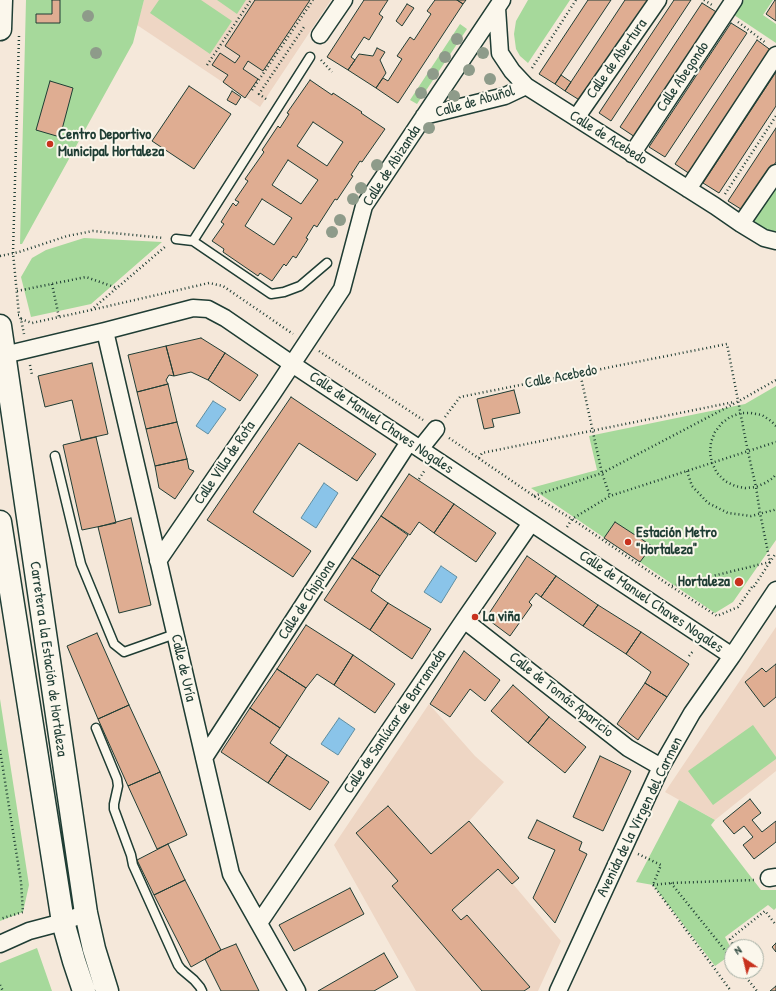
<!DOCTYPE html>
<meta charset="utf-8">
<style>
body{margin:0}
#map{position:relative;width:776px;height:991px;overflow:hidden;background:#f5e8da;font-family:"Patrick Hand",sans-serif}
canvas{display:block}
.north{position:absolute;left:724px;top:939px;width:40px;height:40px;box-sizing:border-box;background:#fbf7ec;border:1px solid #a3ada2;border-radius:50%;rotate:325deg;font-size:11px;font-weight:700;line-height:16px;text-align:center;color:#1f3d34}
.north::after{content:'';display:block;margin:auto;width:14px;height:18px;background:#c8321e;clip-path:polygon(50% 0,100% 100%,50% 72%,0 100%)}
</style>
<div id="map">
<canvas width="776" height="991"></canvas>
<div class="north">N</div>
</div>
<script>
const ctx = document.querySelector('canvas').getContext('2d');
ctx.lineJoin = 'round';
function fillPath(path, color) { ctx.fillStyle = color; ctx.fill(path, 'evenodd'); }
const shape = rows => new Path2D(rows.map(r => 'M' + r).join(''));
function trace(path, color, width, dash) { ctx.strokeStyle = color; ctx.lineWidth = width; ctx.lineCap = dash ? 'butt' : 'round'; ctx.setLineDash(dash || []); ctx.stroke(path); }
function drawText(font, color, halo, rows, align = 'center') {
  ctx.font = font + ' "Patrick Hand",sans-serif'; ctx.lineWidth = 4; ctx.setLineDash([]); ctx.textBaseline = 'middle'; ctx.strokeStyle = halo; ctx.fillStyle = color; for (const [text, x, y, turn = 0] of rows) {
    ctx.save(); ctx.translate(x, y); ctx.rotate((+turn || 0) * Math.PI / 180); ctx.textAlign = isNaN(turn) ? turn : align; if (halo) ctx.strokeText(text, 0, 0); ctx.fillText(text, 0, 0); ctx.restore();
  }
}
fillPath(shape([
 [144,0,331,0,260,107,137,25],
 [776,627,776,771,715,820,665,792],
 [429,704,475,756,504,782,469,821,519,878,513,884,561,941,538,991,416,991,334,845]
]), '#eed6c4');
fillPath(shape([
 [26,0,144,0,133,43,22,244,20,244],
 [159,0,201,0,232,21,210,54,150,13],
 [217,0,246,0,237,14],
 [528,0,570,0,528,63,520,56,516,49,514,34,516,21],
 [744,0,773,0,763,15,776,24,776,43,734,15],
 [460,24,467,29,417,104,410,100],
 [774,186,776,187,776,232,768,230,755,224,753,221,753,218],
 [84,238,162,242,91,304,31,317,21,277,32,258,46,250],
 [776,386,776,540,733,602,715,613,531,488,597,470,589,436,745,404],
 [0,699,29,885,23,912,0,921],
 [753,725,776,757,776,759,713,805,688,771],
 [679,800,715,820,711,825,761,890,776,890,776,908,774,910,768,905,725,937,732,950,732,954,715,966,653,885,636,882],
 [37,948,52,991,0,991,0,963]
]), '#a6d99b');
const water = shape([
 [213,401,226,409,208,434,196,426,213,401],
 [324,483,338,493,316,528,301,518,324,483],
 [441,566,457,577,441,603,424,592,441,566],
 [339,718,355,729,338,755,321,744,339,718]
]);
fillPath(water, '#8ac4e9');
trace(water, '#5f8ea1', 1);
const building = shape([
 [52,0,60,0,60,23,36,23,36,14,52,14,52,0],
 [255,0,310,0,263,71,248,61,243,69,258,79,245,98,223,82,228,75,212,65,220,53,235,63,240,56,225,46,255,0],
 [364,0,388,0,379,14,383,17,369,40,364,37,351,57,355,60,348,70,327,57,364,0],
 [435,0,457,0,463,4,398,103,376,88,383,78,388,81,402,59,397,56,410,37,414,40,431,14,427,11,435,0],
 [457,0,466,0,463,4,457,0],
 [588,0,611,0,555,84,539,74,588,0],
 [625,0,648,0,581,101,565,91,625,0],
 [674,0,691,0,611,121,599,113,674,0],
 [775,0,776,0,776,21,766,14,775,0],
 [702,3,718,13,635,137,620,127,702,3],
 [407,4,414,8,402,26,396,21,407,4],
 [731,23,747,33,665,157,649,147,731,23],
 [757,40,772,51,690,174,675,164,757,40],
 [377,48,385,52,380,60,386,73,376,88,348,70,359,54,373,56,377,48],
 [776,72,776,106,719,193,703,183,776,72],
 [561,75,571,82,565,91,555,84,561,75],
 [310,80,332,95,333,93,362,112,361,113,385,129,362,162,360,161,351,175,353,176,337,200,335,199,317,227,314,225,306,238,308,239,296,258,293,256,286,266,284,264,272,281,260,273,258,276,223,252,224,249,212,241,224,224,221,222,233,203,236,206,239,202,235,200,248,181,245,179,264,152,262,150,278,126,280,128,289,114,287,113,310,80],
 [313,122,343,142,327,166,297,146,313,122],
 [288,160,318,180,301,204,272,185,288,160],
 [262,199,292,218,274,245,245,226,262,199],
 [50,81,73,88,60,137,36,130,50,81],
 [189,86,231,114,194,169,152,141,189,86],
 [232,91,241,97,236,105,227,100,232,91],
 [776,128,776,162,744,211,728,201,776,128],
 [201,338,225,353,208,380,191,372,174,376,166,346,201,338],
 [166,346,174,376,169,375,166,380,168,384,137,392,128,355,166,346],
 [225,353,258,375,240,401,208,380,225,353],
 [92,363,108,434,81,440,72,400,45,407,38,376,92,363],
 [168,384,177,422,146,429,137,392,168,384],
 [514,390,520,413,492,419,494,427,484,429,477,399,514,390],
 [291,397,376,454,357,481,299,443,253,512,311,551,293,577,207,520,291,397],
 [177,422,187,459,155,466,146,429,177,422],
 [96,437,116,523,82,530,63,445,96,437],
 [187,459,189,469,194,471,175,499,159,488,155,466,187,459],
 [409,474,454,504,434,533,419,522,410,535,381,516,409,474],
 [454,504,496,533,476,562,434,533,454,504],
 [381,516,408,535,380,576,352,558,381,516],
 [131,518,151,605,119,613,98,527,131,518],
 [615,522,652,546,640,562,604,538,615,522],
 [527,556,556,576,541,597,536,593,529,602,532,605,510,636,486,618,527,556],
 [352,558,380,576,371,591,388,603,370,630,324,600,352,558],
 [556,576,598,605,583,626,541,597,556,576],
 [388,603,431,629,412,659,370,630,388,603],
 [598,605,641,632,626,654,583,626,598,605],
 [306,625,353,655,334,685,317,674,306,688,277,669,306,625],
 [641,632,689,664,667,697,645,683,651,672,626,654,641,632],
 [97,633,129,705,98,719,67,646,97,633],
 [464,651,500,680,485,701,470,689,450,717,430,704,464,651],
 [353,655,395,684,375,713,334,685,353,655],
 [776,664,776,697,764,707,745,682,762,668,766,672,776,664],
 [277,669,306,688,280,728,250,708,277,669],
 [645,683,667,697,638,740,617,724,645,683],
 [513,685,549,717,528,743,491,711,513,685],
 [129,705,160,772,128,786,98,719,129,705],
 [250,708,280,728,270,743,287,755,268,783,221,752,250,708],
 [549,717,586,747,565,773,528,743,549,717],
 [287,755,329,782,310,810,268,783,287,755],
 [600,756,631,771,603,831,573,817,600,756],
 [160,772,187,835,157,849,128,786,160,772],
 [750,799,761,813,752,820,762,832,776,821,776,842,754,859,743,845,753,837,744,826,734,834,723,821,750,799],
 [388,806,431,854,469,821,519,878,512,884,498,869,452,910,461,920,467,915,530,987,524,991,482,991,392,886,398,881,356,833,388,806],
 [537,820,582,842,579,850,587,854,555,923,533,898,555,850,528,838,537,820],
 [168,844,185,880,154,895,137,860,168,844],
 [185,880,221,950,191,967,154,895,185,880],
 [350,888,364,914,294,951,279,925,350,888],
 [776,943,776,952,772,947,776,943],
 [236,944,259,991,221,991,205,959,221,950,236,944],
 [384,953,398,977,374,991,318,991,384,953],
 [776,986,776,991,770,991,776,986]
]);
fillPath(building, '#dfad92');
trace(building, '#1f3d34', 1);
const lane = shape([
 [176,239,193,241,271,294,284,292,300,286,327,263],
 [193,241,310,57],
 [55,456,81,564,114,644,124,652,175,634],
 [96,728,117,779,118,786,114,804,114,809,131,855,133,865,178,965,181,969,194,980,200,987,202,991]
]);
const street = shape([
 [497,8,500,53,512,71,526,86,715,206,741,224,764,238,776,241],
 [320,35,344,0],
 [424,116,505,96,526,86],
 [576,118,658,0],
 [632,154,734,0],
 [688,189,776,55],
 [741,224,776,173],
 [105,331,231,874,297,991],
 [0,356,105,331,193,308,208,309,225,318,292,364,732,656],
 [420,449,436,429],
 [158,561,273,393,342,289,364,206,502,0],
 [464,620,628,748,661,767],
 [204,758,409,442],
 [769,878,776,877],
 [259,923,464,620,531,523],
 [0,944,29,931,63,922,86,913],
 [558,991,661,767,692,713,732,656,776,590]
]);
const secondary = shape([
 [0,29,1,0],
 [0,326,86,913,94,949,107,991],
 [0,522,63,922,74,961,84,991]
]);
trace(lane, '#1f3d34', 11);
trace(street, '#1f3d34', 19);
trace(secondary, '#1f3d34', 25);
trace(shape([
 [704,0,712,5],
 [738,22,766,43],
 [19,36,13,253,19,315],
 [321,60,332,72],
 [207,65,251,0],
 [532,68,576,0],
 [252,90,313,0],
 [266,99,259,94,304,27],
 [725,194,776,116],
 [0,256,19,252,67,236,93,231,164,238],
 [52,284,59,317],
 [17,291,86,277,117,288],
 [91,310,209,283,223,286,293,334],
 [18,315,19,315,21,319,24,334],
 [21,319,32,323,91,310,166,246],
 [319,351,423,420],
 [30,365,32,375],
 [580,373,602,473,610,496],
 [445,417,460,397,727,344,748,452,756,487,760,513,770,562,753,588],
 [776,426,771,421,762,415,751,413,741,413,730,417,722,423,715,432,711,442,710,453,712,463,717,473,725,481,735,486,745,488,756,487,765,483,773,478,776,474],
 [449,438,534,496,572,519,672,587,717,616,738,607,752,587],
 [479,458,482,453,734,402],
 [687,471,692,486,708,503,728,513,751,516,774,510,776,509],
 [419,479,425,470],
 [534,496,602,473,739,401,776,380],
 [567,527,572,519,610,496,776,442],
 [672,586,770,562,776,553],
 [689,656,694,650],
 [0,750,21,882,23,912,0,919],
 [638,854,661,865,653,885],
 [671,883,732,959],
 [653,885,731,991],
 [653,885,671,883,754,880],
 [734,947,730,939,765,911,776,925],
 [741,971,757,991],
 [0,985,3,991]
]), '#1f3d34', 2.5, [1, 3]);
trace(lane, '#fbf7ec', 8);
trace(street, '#fbf7ec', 16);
trace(secondary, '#fbf7ec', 22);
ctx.fillStyle = '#8e9b8a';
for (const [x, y] of [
 [88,16],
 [457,39],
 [96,53],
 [483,53],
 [445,57],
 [469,70],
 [433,74],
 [490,79],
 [421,93],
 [454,96],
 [429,128],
 [377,165],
 [361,188],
 [353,199],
 [340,220],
 [332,232]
]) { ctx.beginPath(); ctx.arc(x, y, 6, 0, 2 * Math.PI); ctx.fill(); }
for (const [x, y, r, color] of [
 [50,144,4,"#c8321e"],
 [628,542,4,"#c8321e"],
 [739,582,5,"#c8321e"],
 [475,617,4,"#c8321e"]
]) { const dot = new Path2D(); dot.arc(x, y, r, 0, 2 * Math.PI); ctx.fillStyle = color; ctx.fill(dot); trace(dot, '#fbf7ec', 1.5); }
drawText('15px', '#1f3d34', '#fbf7ec', [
 ["Calle de Abertura",617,59,-55],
 ["Calle Abegondo",683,77,-56],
 ["Calle de Abuñol",475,102,-16],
 ["Calle de Acebedo",608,138,32],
 ["Calle de Abizanda",392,166,-57],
 ["Calle Acebedo",561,377,-11],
 ["Calle de Manuel Chaves Nogales",381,423,34],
 ["Calle Villa de Rota",225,463,-56],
 ["Calle de Chipiona",307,600,-57],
 ["Calle de Manuel Chaves Nogales",651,602,34],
 ["Carretera a la Estación de Hortaleza",48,659,82],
 ["Calle de Uría",183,668,77],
 ["Calle de Tomás Aparicio",561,695,38],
 ["Calle de Sanlúcar de Barrameda",395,722,-56],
 ["Avenida de la Virgen del Carmen",640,817,-64]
]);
drawText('bold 15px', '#1f3d34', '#fbf7ec', [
 ["Centro Deportivo",58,135],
 ["Municipal Hortaleza",58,152],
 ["Estación Metro",636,533],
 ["\"Hortaleza\"",636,550],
 ["Hortaleza",730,582,"right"],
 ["La viña",483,617]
], 'left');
</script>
